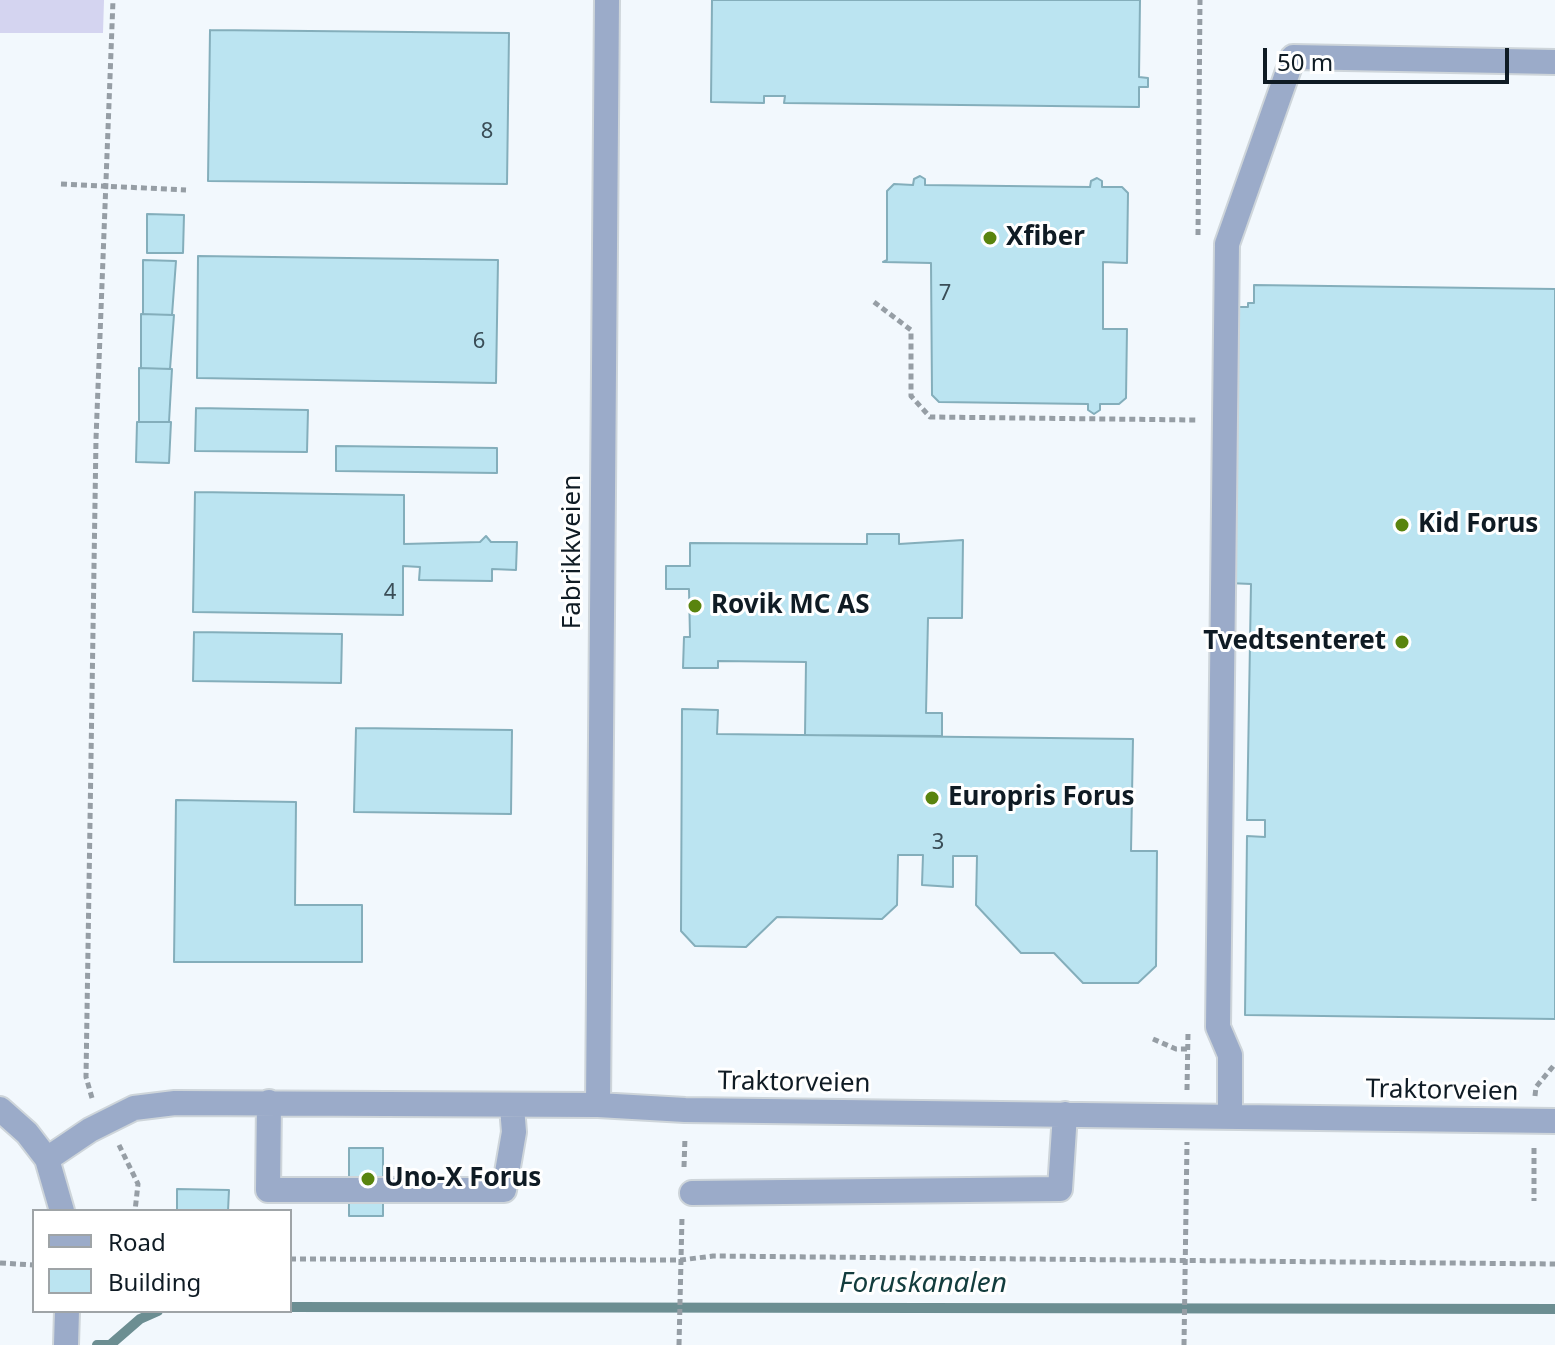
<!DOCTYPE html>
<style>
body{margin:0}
#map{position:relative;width:1555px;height:1345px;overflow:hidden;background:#f2f8fd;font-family:"Noto Sans",sans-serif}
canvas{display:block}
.legend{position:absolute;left:32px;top:1209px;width:260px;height:104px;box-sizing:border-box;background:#fff;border:2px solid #9fa4a7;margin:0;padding:10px 14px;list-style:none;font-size:24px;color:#0f1b24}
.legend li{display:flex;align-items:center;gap:16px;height:40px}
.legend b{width:40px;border:2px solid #9fa4a7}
.scale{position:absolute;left:1263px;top:48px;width:246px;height:36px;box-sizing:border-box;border:4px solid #0f1b24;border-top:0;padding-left:10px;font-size:24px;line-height:28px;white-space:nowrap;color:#0f1b24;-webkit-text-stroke:6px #fff;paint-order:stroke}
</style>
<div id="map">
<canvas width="1555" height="1345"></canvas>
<ul class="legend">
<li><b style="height:10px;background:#9babc9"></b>Road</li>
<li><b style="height:22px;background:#bbe4f1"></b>Building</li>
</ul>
<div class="scale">50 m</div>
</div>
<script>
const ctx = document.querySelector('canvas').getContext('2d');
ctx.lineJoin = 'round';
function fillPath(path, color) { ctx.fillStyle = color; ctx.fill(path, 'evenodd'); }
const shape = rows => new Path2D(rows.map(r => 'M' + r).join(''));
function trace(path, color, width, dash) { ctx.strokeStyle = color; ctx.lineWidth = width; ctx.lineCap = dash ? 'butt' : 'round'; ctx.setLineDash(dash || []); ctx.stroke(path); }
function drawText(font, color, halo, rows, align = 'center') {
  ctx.font = font + ' "Noto Sans",sans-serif'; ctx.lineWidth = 6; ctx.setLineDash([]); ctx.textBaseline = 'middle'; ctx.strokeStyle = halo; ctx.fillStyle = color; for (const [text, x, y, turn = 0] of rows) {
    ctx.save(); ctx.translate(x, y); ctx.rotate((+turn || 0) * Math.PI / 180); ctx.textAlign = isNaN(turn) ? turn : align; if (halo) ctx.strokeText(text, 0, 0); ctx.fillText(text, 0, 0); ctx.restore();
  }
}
fillPath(shape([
 [0,0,104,0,103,33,0,33]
]), '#d4d4f0');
trace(shape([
 [290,1307,1555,1309],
 [97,1345,110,1345,140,1319,158,1311]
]), '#6c8e92', 10);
const building = shape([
 [712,0,1140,0,1139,77,1148,78,1148,87,1139,87,1139,107,784,103,785,96,764,96,764,103,711,102,712,0],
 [210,30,509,33,507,184,208,181,210,30],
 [920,176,925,179,925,185,1090,187,1091,181,1097,178,1102,181,1102,187,1122,187,1128,193,1127,263,1103,262,1103,329,1127,329,1126,398,1119,404,1100,404,1100,410,1094,414,1088,410,1088,404,939,402,932,395,931,263,883,262,887,260,887,191,894,184,913,185,914,179,920,176],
 [147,214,184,215,183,253,147,253,147,214],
 [198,256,498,260,496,383,197,378,198,256],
 [143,260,176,261,172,315,143,314,143,260],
 [1254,285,1555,289,1555,1019,1245,1015,1247,836,1265,837,1265,820,1247,820,1251,584,1228,583,1230,307,1248,307,1248,303,1254,303,1254,285],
 [141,314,174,315,170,369,141,368,141,314],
 [139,368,172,369,169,422,139,422,139,368],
 [196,408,308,410,307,452,195,451,196,408],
 [137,422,171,422,169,463,136,462,137,422],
 [336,446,497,448,497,473,336,471,336,446],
 [195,492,404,495,404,544,480,542,486,536,491,542,517,542,516,570,492,569,492,581,419,580,420,567,403,566,403,615,193,612,195,492],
 [867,534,899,534,899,544,963,540,962,618,928,618,926,713,942,713,942,736,805,735,806,662,718,661,718,668,683,668,684,637,690,637,689,589,666,589,666,566,690,566,690,543,867,544,867,534],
 [194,632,342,634,341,683,193,681,194,632],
 [682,709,718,710,717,734,1133,739,1131,851,1157,851,1156,966,1138,983,1083,983,1054,953,1021,953,976,905,977,856,953,856,953,887,922,885,923,855,898,855,897,905,882,919,777,917,746,947,695,946,681,931,682,709],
 [356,728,512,730,511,814,354,812,356,728],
 [176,800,296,802,295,905,362,905,362,962,174,962,176,800],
 [349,1148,383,1148,383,1216,349,1216,349,1148],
 [177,1189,229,1190,228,1211,177,1211,177,1189]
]);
fillPath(building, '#bbe4f1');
trace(building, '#84aebb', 2);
const minor = shape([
 [269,1102,268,1190,504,1190,514,1132,512,1107],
 [598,1105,607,0],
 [0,1109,27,1133,47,1159,62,1211],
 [1230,1116,1230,1055,1218,1027,1227,244,1293,57,1555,62],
 [47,1159,90,1130,134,1108,175,1103,598,1105,685,1110,1555,1121],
 [692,1193,1060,1189,1065,1114],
 [66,1345,67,1311]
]);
trace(minor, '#ced5da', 28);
trace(shape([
 [61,184,186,190],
 [1198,235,1200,0],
 [874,302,911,330,911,396,930,417,1196,420],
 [1153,1039,1176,1049,1188,1049],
 [1187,1090,1188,1033],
 [1535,1096,1536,1087,1555,1064],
 [92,1098,86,1077,96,439,113,0],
 [119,1145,138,1184,135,1211],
 [1534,1148,1534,1201],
 [684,1167,685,1137],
 [290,1259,681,1260,713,1256,1555,1264],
 [0,1263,34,1265],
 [679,1345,682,1217],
 [1184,1345,1187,1142]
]), '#969ea5', 5, [6, 4]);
trace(minor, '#9babc9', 24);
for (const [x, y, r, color] of [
 [990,238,8,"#59840e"],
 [1402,525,8,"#59840e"],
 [695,606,8,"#59840e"],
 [1402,642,8,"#59840e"],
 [932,798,8,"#59840e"],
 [368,1179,8,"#59840e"]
]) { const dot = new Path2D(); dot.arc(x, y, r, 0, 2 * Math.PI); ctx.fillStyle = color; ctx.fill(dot); trace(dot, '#fff', 3); }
drawText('22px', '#3a4d57', null, [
 ["8",487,132],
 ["7",945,294],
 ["6",479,342],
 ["4",390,593],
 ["3",938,843]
]);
drawText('bold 26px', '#0f1b24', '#fff', [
 ["Xfiber",1006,238],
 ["Kid Forus",1418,525],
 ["Rovik MC AS",711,606],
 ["Tvedtsenteret",1386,642,"right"],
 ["Europris Forus",948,798],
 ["Uno-X Forus",384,1179]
], 'left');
drawText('26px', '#0f1b24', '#fff', [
 ["Fabrikkveien",573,552,-90],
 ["Traktorveien",794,1083,1],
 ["Traktorveien",1442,1091,1]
]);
drawText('italic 28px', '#133d3e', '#fff', [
 ["Foruskanalen",923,1284]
]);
</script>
